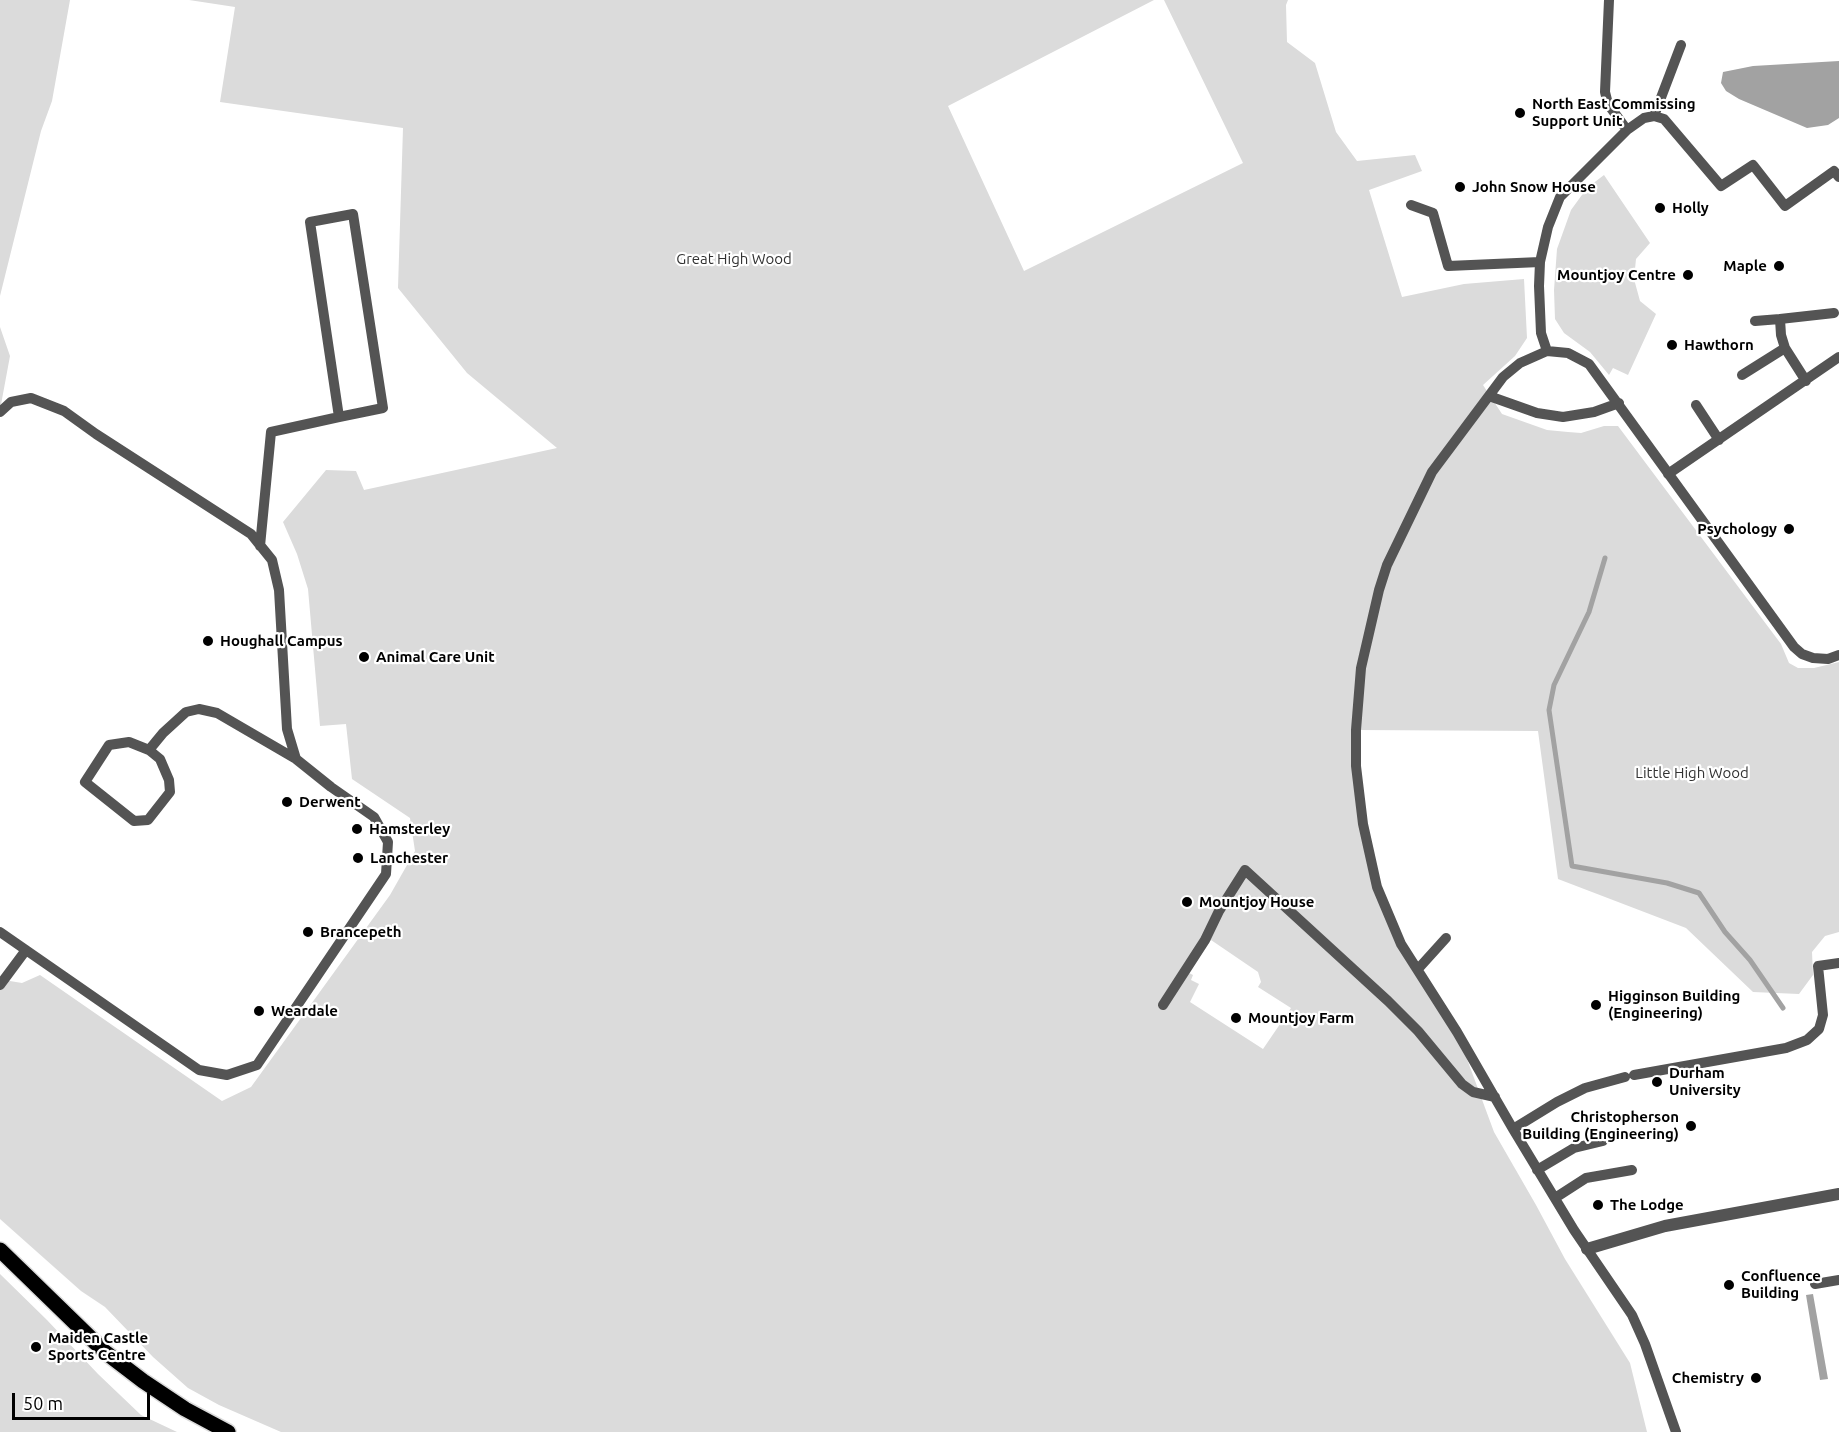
<!DOCTYPE html>
<style>
body{margin:0}
#map{position:relative;width:1839px;height:1432px;overflow:hidden;background:#fff;font-family:Ubuntu,sans-serif}
canvas{display:block}
.scale{position:absolute;left:12px;top:1393px;width:138px;height:27px;box-sizing:border-box;border:3px solid #000;border-top:0;padding-left:8px;font-size:18px;line-height:21px;white-space:nowrap;color:#000;-webkit-text-stroke:4px #fff;paint-order:stroke}
</style>
<div id="map">
<canvas width="1839" height="1432"></canvas>
<div class="scale">50 m</div>
</div>
<script>
const ctx = document.querySelector('canvas').getContext('2d');
ctx.lineJoin = 'round';
function fillPath(path, color) { ctx.fillStyle = color; ctx.fill(path, 'evenodd'); }
const shape = rows => new Path2D(rows.map(r => 'M' + r).join(''));
function trace(path, color, width, dash) { ctx.strokeStyle = color; ctx.lineWidth = width; ctx.lineCap = dash ? 'butt' : 'round'; ctx.setLineDash(dash || []); ctx.stroke(path); }
function drawText(font, color, halo, rows, align = 'center') {
  ctx.font = font + ' Ubuntu,sans-serif'; ctx.lineWidth = 4.5; ctx.setLineDash([]); ctx.textBaseline = 'middle'; ctx.strokeStyle = halo; ctx.fillStyle = color; for (const [text, x, y, turn = 0] of rows) {
    ctx.save(); ctx.translate(x, y); ctx.rotate((+turn || 0) * Math.PI / 180); ctx.textAlign = isNaN(turn) ? turn : align; if (halo) ctx.strokeText(text, 0, 0); ctx.fillText(text, 0, 0); ctx.restore();
  }
}
fillPath(shape([
 [0,0,70,0,52,101,41,131,0,296],
 [189,0,1154,0,948,106,1024,271,1243,163,1164,0,1288,0,1286,5,1287,42,1315,63,1336,132,1357,161,1415,155,1422,171,1369,190,1402,297,1464,284,1524,279,1527,338,1515,356,1483,385,1502,414,1547,430,1568,432,1581,433,1604,426,1618,426,1781,644,1789,663,1798,668,1814,668,1839,662,1839,932,1825,936,1812,952,1813,975,1799,994,1753,992,1686,928,1558,879,1538,731,1356,730,1371,862,1401,944,1457,1032,1494,1132,1536,1205,1565,1259,1630,1363,1647,1432,281,1432,219,1405,188,1388,153,1357,105,1307,81,1291,0,1219,0,977,4,980,22,983,40,975,222,1101,251,1087,390,895,415,851,410,818,352,779,346,724,320,726,308,589,297,554,283,522,326,470,356,471,364,490,557,448,467,373,398,288,403,128,220,102,235,7],
 [1211,940,1258,972,1261,982,1258,987,1291,1008,1263,1049,1190,1002,1199,984,1191,980,1193,975,1189,973],
 [1604,175,1650,243,1636,259,1634,279,1640,301,1656,314,1628,375,1613,368,1609,375,1590,352,1564,333,1555,319,1554,290,1557,249,1571,210,1587,188],
 [0,327,10,356,0,410],
 [0,1274,47,1320,98,1374,141,1415,177,1432,0,1432]
]), '#dbdbdb');
fillPath(shape([
 [1839,61,1839,118,1828,125,1807,128,1739,99,1726,91,1721,83,1723,72,1753,66],
 [1813,1294,1828,1379,1820,1380,1806,1295]
]), '#a2a2a2');
trace(shape([
 [1605,558,1589,612,1554,685,1549,710,1572,866,1667,883,1699,893,1725,932,1750,960,1783,1008]
]), '#a2a2a2', 5);
const primary = shape([
 [0,1250,105,1352,143,1381,185,1409,228,1432]
]);
trace(primary, '#dbdbdb', 18);
trace(shape([
 [1609,0,1605,92,1608,104,1627,130],
 [1654,116,1681,45],
 [1411,205,1433,213,1448,266,1540,262],
 [1780,319,1834,313],
 [1755,321,1780,319,1781,335,1785,348,1806,381],
 [1547,351,1541,333,1539,286,1540,262,1548,227,1560,197,1627,130,1644,118,1654,116,1664,119,1721,186,1753,165,1785,206,1834,171,1839,177],
 [1742,375,1785,348],
 [1489,396,1537,413,1563,417,1594,412,1619,403],
 [1696,405,1719,440],
 [0,412,11,402,31,398,64,411,96,434,251,534,272,560,279,590,287,729,296,759],
 [1668,474,1839,357],
 [260,546,271,432,339,417,383,408,353,214,310,222,339,417],
 [129,742,149,750,160,759,169,780,170,792,148,820,134,821,85,782,109,745,129,742],
 [0,932,199,1070,227,1075,257,1065,386,874,388,842,374,817,331,787,296,759,217,713,199,709,186,712,163,733,149,750],
 [1418,969,1446,938],
 [0,985,26,950],
 [1163,1005,1205,940,1219,911,1245,870,1388,1001,1418,1031,1462,1084,1473,1092,1495,1097],
 [1634,1075,1786,1048,1807,1040,1819,1029,1823,1015,1818,966,1839,963],
 [1513,1129,1557,1102,1585,1088,1625,1077],
 [1537,1170,1574,1148,1603,1141],
 [1555,1198,1586,1178,1632,1170],
 [1815,1284,1839,1280],
 [1676,1432,1645,1344,1632,1315,1574,1230,1513,1129,1457,1032,1401,944,1377,887,1363,824,1356,766,1356,730,1361,668,1379,590,1387,565,1432,472,1503,377,1520,363,1547,351,1568,353,1589,364,1794,647,1802,654,1813,658,1828,659,1839,655]
]), '#545454', 10);
trace(shape([
 [1587,1249,1665,1226,1839,1194]
]), '#545454', 12);
trace(primary, '#000', 15);
for (const [x, y, r, color] of [
 [1520,113,6,"#000"],
 [1460,187,6,"#000"],
 [1660,208,6,"#000"],
 [1779,266,6,"#000"],
 [1688,275,6,"#000"],
 [1672,345,6,"#000"],
 [1789,529,6,"#000"],
 [208,641,6,"#000"],
 [364,657,6,"#000"],
 [287,802,6,"#000"],
 [357,829,6,"#000"],
 [358,858,6,"#000"],
 [1187,902,6,"#000"],
 [308,932,6,"#000"],
 [1596,1005,6,"#000"],
 [259,1011,6,"#000"],
 [1236,1018,6,"#000"],
 [1657,1082,6,"#000"],
 [1691,1126,6,"#000"],
 [1598,1205,6,"#000"],
 [1729,1285,6,"#000"],
 [36,1347,6,"#000"],
 [1756,1378,6,"#000"]
]) { const dot = new Path2D(); dot.arc(x, y, r, 0, 2 * Math.PI); ctx.fillStyle = color; ctx.fill(dot); trace(dot, '#fff', 2); }
drawText('bold 15px', '#000', '#fff', [
 ["North East Commissing",1532,104],
 ["Support Unit",1532,121],
 ["John Snow House",1472,187],
 ["Holly",1672,208],
 ["Maple",1767,266,"right"],
 ["Mountjoy Centre",1676,275,"right"],
 ["Hawthorn",1684,345],
 ["Psychology",1777,529,"right"],
 ["Houghall Campus",220,641],
 ["Animal Care Unit",376,657],
 ["Derwent",299,802],
 ["Hamsterley",369,829],
 ["Lanchester",370,858],
 ["Mountjoy House",1199,902],
 ["Brancepeth",320,932],
 ["Higginson Building",1608,996],
 ["(Engineering)",1608,1013],
 ["Weardale",271,1011],
 ["Mountjoy Farm",1248,1018],
 ["Durham",1669,1073],
 ["University",1669,1090],
 ["Christopherson",1679,1117,"right"],
 ["Building (Engineering)",1679,1134,"right"],
 ["The Lodge",1610,1205],
 ["Confluence",1741,1276],
 ["Building",1741,1293],
 ["Maiden Castle",48,1338],
 ["Sports Centre",48,1355],
 ["Chemistry",1744,1378,"right"]
], 'left');
drawText('15px', '#323232', '#fff', [
 ["Great High Wood",734,259],
 ["Little High Wood",1692,773]
]);
</script>
